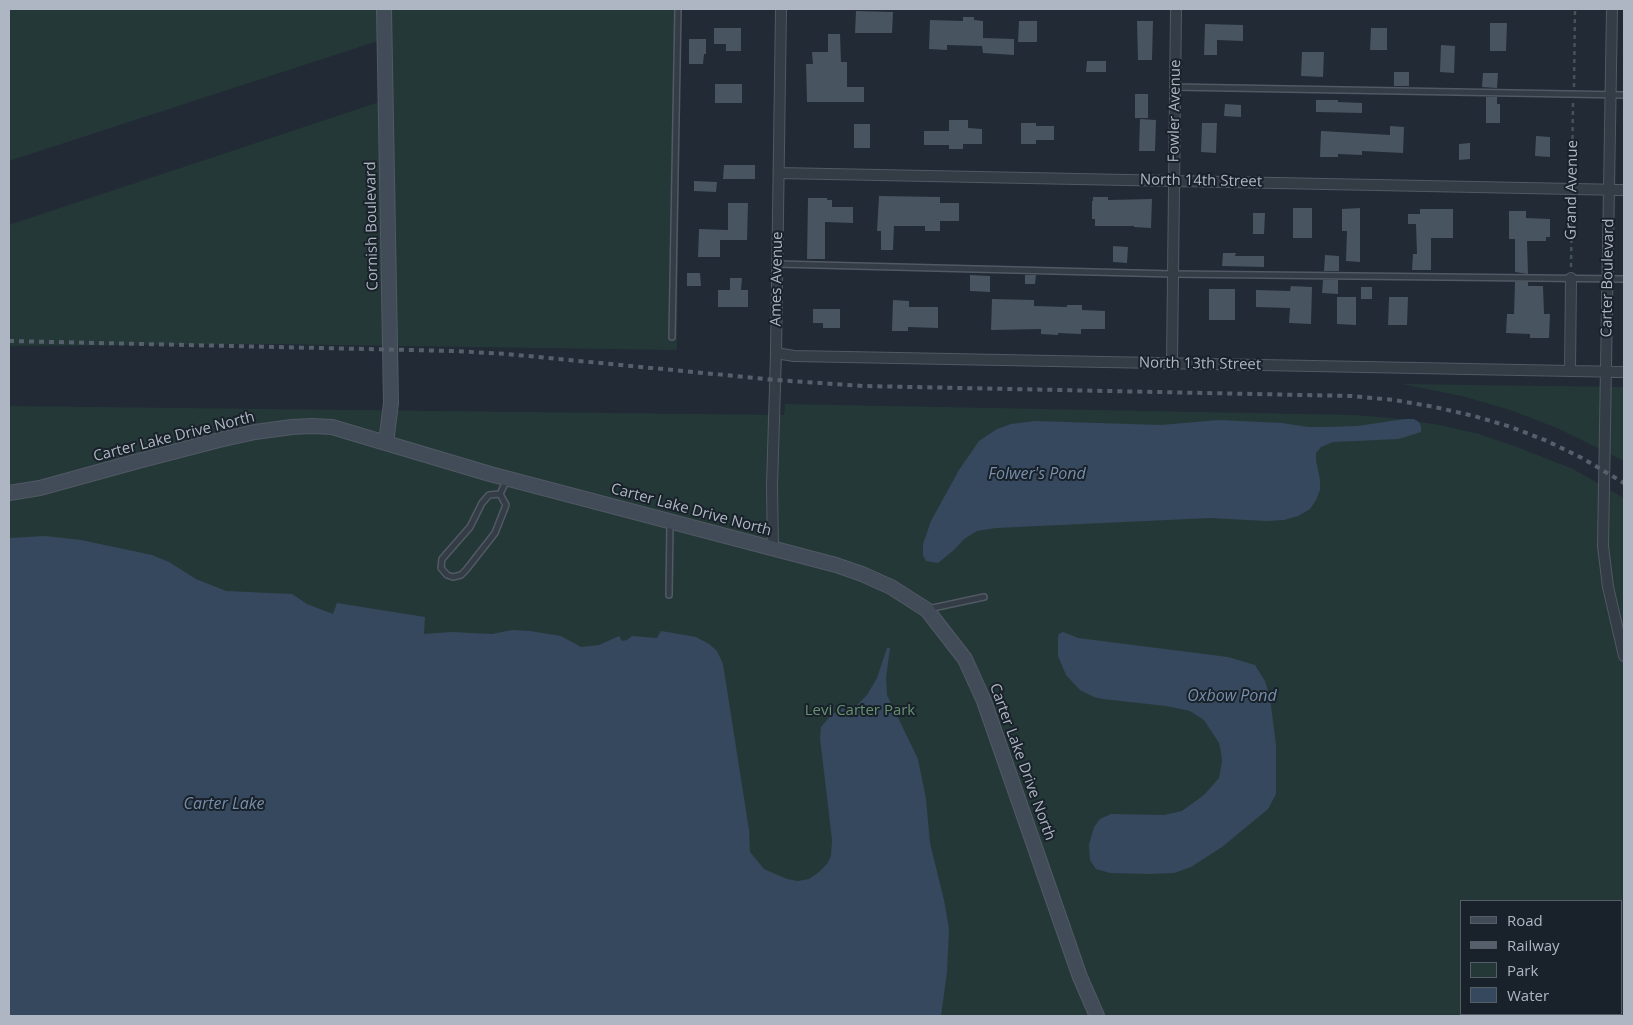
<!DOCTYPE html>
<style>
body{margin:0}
#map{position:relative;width:1633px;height:1025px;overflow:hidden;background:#212a35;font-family:"Open Sans",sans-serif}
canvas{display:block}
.frame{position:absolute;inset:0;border:10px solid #aeb6c3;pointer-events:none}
.legend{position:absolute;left:1460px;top:900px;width:162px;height:115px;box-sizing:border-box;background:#19212a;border:1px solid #555d67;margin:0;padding:6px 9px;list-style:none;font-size:15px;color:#aeb6c3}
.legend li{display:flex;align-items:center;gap:10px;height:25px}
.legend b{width:25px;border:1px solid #555d67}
</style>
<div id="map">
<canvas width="1633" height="1025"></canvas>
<div class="frame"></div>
<ul class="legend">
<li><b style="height:6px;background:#424b58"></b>Road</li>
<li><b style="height:6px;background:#56606d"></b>Railway</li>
<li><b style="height:14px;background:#253838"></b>Park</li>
<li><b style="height:14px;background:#36485d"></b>Water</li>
</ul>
</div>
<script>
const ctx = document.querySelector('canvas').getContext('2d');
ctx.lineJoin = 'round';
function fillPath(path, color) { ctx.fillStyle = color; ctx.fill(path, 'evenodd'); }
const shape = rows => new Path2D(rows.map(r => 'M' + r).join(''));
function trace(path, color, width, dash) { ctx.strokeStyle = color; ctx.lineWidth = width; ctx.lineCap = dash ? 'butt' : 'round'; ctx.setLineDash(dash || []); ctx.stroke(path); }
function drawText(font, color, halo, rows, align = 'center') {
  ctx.font = font + ' "Open Sans",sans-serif'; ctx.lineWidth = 4; ctx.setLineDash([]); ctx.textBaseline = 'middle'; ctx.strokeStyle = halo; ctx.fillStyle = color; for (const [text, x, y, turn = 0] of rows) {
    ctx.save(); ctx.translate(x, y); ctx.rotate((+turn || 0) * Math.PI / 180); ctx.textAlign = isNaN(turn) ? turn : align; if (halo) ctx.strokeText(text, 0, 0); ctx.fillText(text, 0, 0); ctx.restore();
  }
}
fillPath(shape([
 [9,9,681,9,677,350,268,344,9,346,9,225,385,100,384,39,9,161],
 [1402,384,1624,387,1624,461,1557,428,1510,410,1462,396],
 [785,404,1355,415,1400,419,1440,425,1479,434,1517,447,1573,469,1624,498,1624,1016,54,1016,9,1004,9,406,784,415],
 [1462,901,1622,901,1622,1014,1462,1014]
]), '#253838');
fillPath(shape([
 [1405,419,1414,419,1419,422,1421,427,1421,432,1399,439,1333,442,1321,447,1316,453,1316,460,1320,480,1320,490,1316,500,1310,509,1298,516,1284,520,1266,521,1210,518,996,528,977,531,964,539,954,550,938,563,926,561,923,555,923,544,931,521,959,470,979,441,997,429,1011,424,1035,421,1161,425,1218,420,1282,423,1308,427,1328,427,1357,426],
 [45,536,81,540,152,555,169,562,196,579,226,591,292,594,307,604,333,614,337,603,425,617,424,634,451,632,492,634,512,630,530,631,561,636,581,647,599,645,619,636,622,641,627,640,632,636,657,638,661,631,696,637,709,644,717,651,723,664,749,830,750,852,764,869,787,879,798,881,809,879,819,872,827,864,831,856,832,840,820,738,821,727,832,714,843,708,856,706,867,695,877,678,887,648,890,648,886,678,887,695,918,759,926,799,930,843,944,900,949,929,947,972,941,1016,9,1016,9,538],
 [1063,632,1078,638,1228,657,1255,665,1265,681,1270,698,1276,745,1276,794,1268,809,1222,847,1191,867,1174,873,1150,874,1110,873,1096,869,1090,860,1089,845,1094,827,1100,819,1111,814,1164,815,1182,811,1204,795,1219,778,1222,761,1221,752,1219,743,1204,720,1190,711,1166,706,1103,699,1094,697,1080,690,1066,675,1058,656,1058,638,1059,634]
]), '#36485d');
fillPath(shape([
 [856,11,893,12,892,33,855,33],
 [963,17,974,17,974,20,983,21,983,38,1014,39,1014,55,983,53,982,46,947,45,947,50,929,49,930,20,963,21],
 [1019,21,1037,21,1037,42,1018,42],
 [1137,21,1153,21,1152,60,1138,60],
 [1490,23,1507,23,1506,51,1490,51],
 [1205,24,1243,25,1243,41,1217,40,1217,55,1204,55],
 [714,28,741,28,741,51,726,51,726,44,714,44],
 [1371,28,1387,28,1387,50,1370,50],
 [828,34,840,34,841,62,847,62,847,87,864,87,864,102,807,102,806,64,813,64,812,52,828,52],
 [689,39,706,39,706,54,704,54,703,64,689,64],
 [1441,45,1455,46,1454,73,1440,72],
 [1302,52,1324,52,1323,77,1301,76],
 [1087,61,1106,61,1106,72,1086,72],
 [1394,72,1409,72,1409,86,1394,86],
 [1483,73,1498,73,1497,88,1482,87],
 [715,84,742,84,742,103,715,103],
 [1135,94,1148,94,1148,118,1135,118],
 [1486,97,1497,97,1497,104,1500,104,1500,123,1486,123],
 [1316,100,1338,100,1338,102,1362,103,1362,113,1316,112],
 [1225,104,1241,105,1241,117,1224,116],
 [1140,119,1156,120,1155,151,1139,151],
 [949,120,968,120,968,128,982,129,982,144,963,144,963,149,949,149,949,145,924,145,924,131,949,131],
 [1021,123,1036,123,1036,126,1054,126,1054,140,1036,140,1036,144,1021,144],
 [1202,123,1217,123,1216,153,1201,152],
 [854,124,870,124,870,148,854,148],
 [1390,126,1404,127,1403,153,1362,151,1362,155,1338,154,1338,157,1320,157,1321,131,1390,135],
 [1536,136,1550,137,1550,157,1535,156],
 [1470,143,1470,159,1459,160,1459,144],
 [724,165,755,165,755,179,723,179],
 [694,181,717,182,716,192,694,191],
 [879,196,940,197,940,203,959,203,959,221,940,221,940,231,925,231,925,226,894,226,893,250,881,250,881,231,877,231],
 [1093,197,1108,197,1108,200,1152,199,1151,228,1134,227,1134,226,1095,226,1095,219,1092,219,1092,201,1093,201],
 [808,198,827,198,827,200,832,200,832,207,853,207,853,223,825,222,825,259,807,259],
 [728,203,748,203,747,240,720,240,720,257,698,257,699,229,728,230],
 [1293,208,1312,208,1312,238,1293,238],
 [1360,208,1360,262,1346,261,1347,231,1342,231,1342,209],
 [1420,209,1453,209,1453,238,1431,238,1431,270,1412,270,1413,254,1417,254,1416,224,1408,224,1408,214,1420,214],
 [1509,211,1526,211,1526,218,1550,219,1550,237,1546,237,1546,241,1527,241,1528,274,1515,272,1515,239,1509,239],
 [1253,213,1265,213,1264,234,1253,234],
 [1113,246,1128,247,1127,263,1113,262],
 [1223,253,1236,253,1235,256,1264,256,1264,267,1222,266],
 [1325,255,1339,256,1339,271,1324,271],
 [687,273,700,273,701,286,687,286],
 [970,275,990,276,990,292,970,291],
 [1025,275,1036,275,1035,284,1025,284],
 [730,278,742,278,741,290,748,290,748,307,718,307,718,290,730,290],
 [1323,280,1338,280,1338,294,1322,293],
 [1515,282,1528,282,1528,286,1543,286,1544,314,1550,314,1549,338,1530,338,1530,334,1506,333,1507,314,1514,314],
 [1291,286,1312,287,1311,324,1289,323,1290,308,1256,307,1256,290,1290,291],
 [1361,287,1372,287,1372,299,1361,299],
 [1209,289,1235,289,1235,320,1209,320],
 [1337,297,1356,297,1356,325,1337,324],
 [1389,297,1408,297,1407,325,1388,325],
 [992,299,1034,300,1034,306,1067,307,1067,305,1082,305,1082,310,1105,311,1105,329,1081,329,1081,334,1058,333,1058,335,1041,334,1041,329,991,330],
 [893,300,909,301,909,307,938,307,938,328,908,327,908,331,892,331],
 [813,309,840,309,840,328,823,328,823,323,813,323]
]), '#495461');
const lane = shape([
 [1175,87,1624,95],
 [778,264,1173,274,1624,279],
 [672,337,678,9],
 [500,494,506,505,495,533,466,570,461,575,453,577,447,575,441,568,442,559,470,527,482,503,489,495,500,494,507,479],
 [669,595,670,523],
 [928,609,984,597]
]);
const street = shape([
 [1612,9,1603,546,1608,587,1624,656],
 [779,173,1624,190],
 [776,353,794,356,1624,372],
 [1172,364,1176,9],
 [1570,371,1571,278],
 [773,548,772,486,776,353,781,9]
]);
const secondary = shape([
 [384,9,391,403,386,443],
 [9,493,40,488,138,461,219,440,255,432,292,427,312,426,332,427,490,474,836,565,862,574,891,587,927,610,965,659,984,701,1080,977,1097,1016]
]);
trace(lane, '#515964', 8);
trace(street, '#515964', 12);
trace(secondary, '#515964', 16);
trace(shape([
 [1574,87,1575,9],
 [1572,179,1573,102],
 [1571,267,1572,200]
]), '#425456', 2.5, [4, 4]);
trace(lane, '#343c46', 5);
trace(street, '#343c46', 10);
trace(secondary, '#424b58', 14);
trace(shape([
 [9,341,454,351,507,354,776,380,863,386,1352,396,1394,400,1435,407,1474,416,1511,427,1547,441,1582,458,1624,483]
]), '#56606d', 4, [5, 5]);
drawText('15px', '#aeb6c3', '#19212a', [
 ["Fowler Avenue",1175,111,-89],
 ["North 14th Street",1201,181,1],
 ["Grand Avenue",1572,190,-89],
 ["Cornish Boulevard",372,226,-91],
 ["Carter Boulevard",1608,278,-89],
 ["Ames Avenue",777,279,-89],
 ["North 13th Street",1200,364,1],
 ["Carter Lake Drive North",174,437,-14],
 ["Carter Lake Drive North",691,510,15],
 ["Carter Lake Drive North",1022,762,70]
]);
drawText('15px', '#679170', '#19212a', [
 ["Levi Carter Park",860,711]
]);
drawText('italic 16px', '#778eaa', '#19212a', [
 ["Folwer's Pond",1037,474],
 ["Oxbow Pond",1232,696],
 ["Carter Lake",224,804]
]);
</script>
